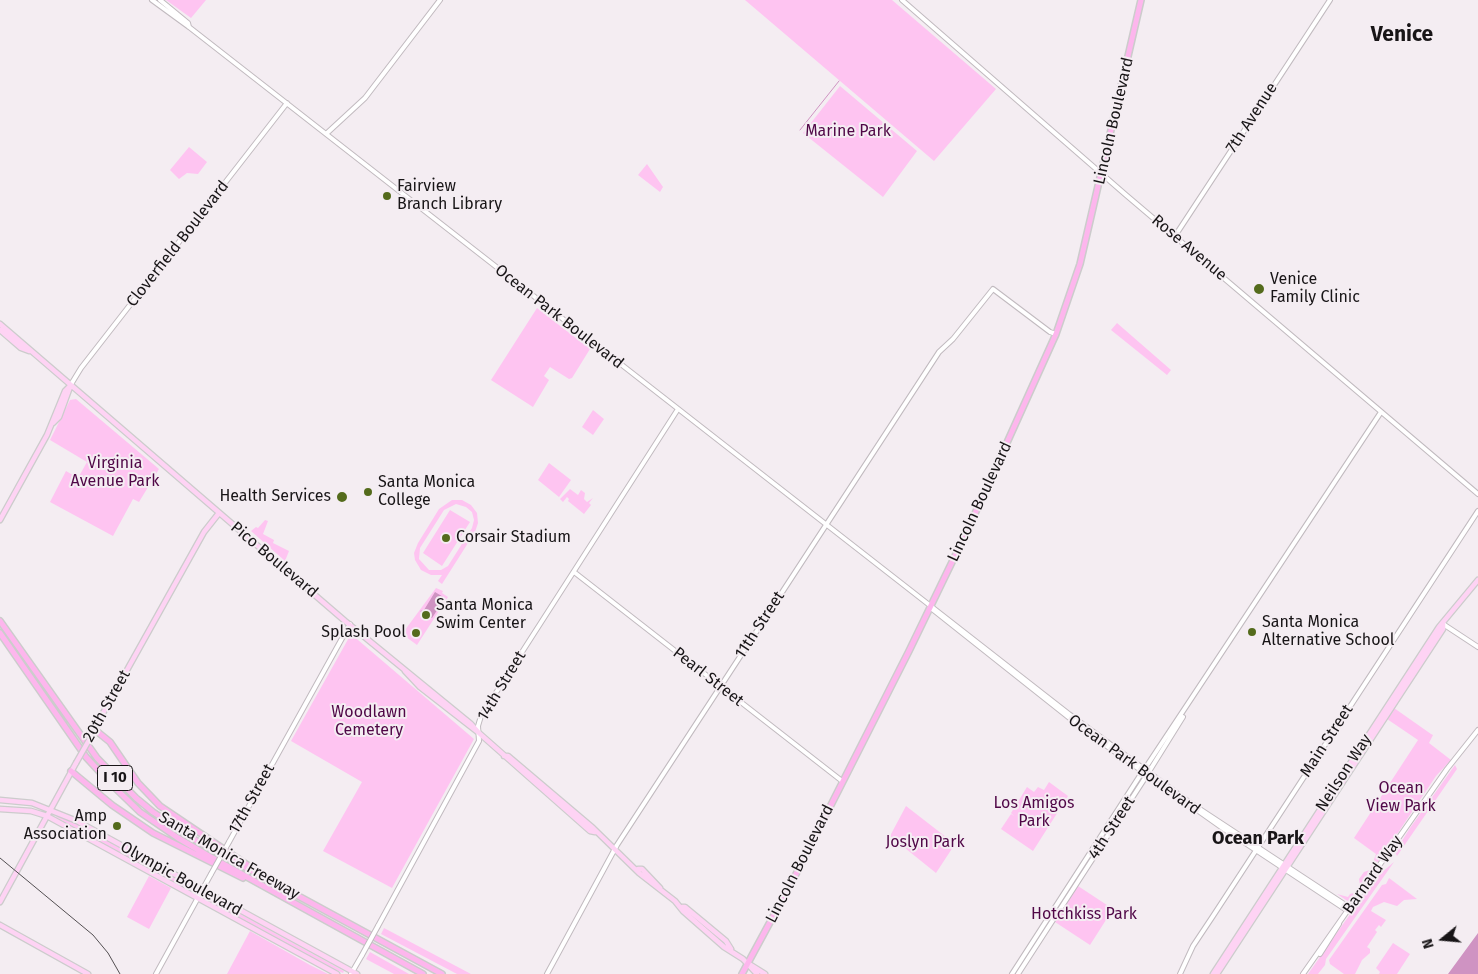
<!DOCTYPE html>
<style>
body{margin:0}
#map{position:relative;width:1478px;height:974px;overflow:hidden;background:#f4edf2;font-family:"Fira Sans",sans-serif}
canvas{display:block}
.north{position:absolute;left:1418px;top:914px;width:50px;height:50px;-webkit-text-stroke:4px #f4edf2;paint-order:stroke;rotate:253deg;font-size:14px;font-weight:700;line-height:20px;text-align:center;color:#181517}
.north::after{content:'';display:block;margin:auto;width:18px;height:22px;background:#181517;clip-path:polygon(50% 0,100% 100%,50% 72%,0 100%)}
</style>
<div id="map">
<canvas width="1478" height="974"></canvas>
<div class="north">N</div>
</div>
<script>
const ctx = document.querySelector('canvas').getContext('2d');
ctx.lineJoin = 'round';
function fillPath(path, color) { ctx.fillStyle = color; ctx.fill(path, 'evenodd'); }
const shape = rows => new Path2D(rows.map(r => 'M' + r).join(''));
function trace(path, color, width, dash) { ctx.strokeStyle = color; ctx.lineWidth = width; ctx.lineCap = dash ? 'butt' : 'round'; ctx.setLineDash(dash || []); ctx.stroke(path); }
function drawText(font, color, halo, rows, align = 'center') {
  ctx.font = font + ' "Fira Sans",sans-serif'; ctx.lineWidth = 4; ctx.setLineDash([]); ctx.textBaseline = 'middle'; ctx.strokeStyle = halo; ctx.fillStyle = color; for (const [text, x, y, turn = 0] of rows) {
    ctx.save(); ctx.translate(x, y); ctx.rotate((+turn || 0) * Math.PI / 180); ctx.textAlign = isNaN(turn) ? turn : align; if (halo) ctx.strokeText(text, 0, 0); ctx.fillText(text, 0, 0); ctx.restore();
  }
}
fillPath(shape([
 [166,0,206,0,191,18],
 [745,0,892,0,996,89,934,161],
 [840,86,917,151,883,197,803,133],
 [189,147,207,162,198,174,187,173,179,179,170,170],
 [647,164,663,187,660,192,638,175],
 [537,308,590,349,572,378,569,379,550,367,544,376,549,380,533,407,491,380],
 [1117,323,1171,370,1167,375,1111,330],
 [76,399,159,469,139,502,133,499,113,536,50,502,66,471,78,478,87,462,50,440,70,400],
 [593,410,604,419,593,435,582,427],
 [549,463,571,480,559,497,538,480],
 [570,489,578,495,581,490,585,493,584,499,587,502,593,498,589,503,591,505,584,514,568,501,569,499,567,497,563,502,560,499],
 [452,500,462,500,471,505,477,513,478,523,475,532,442,584,438,581,442,575,431,575,421,570,415,560,414,553,418,543,439,509],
 [456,504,466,507,472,512,474,520,472,528,448,566,441,570,429,570,419,559,420,548,444,510],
 [450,510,470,522,442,566,423,553],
 [265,520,268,521,263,534,274,540,273,543,289,551,285,561,251,531,256,527,258,528],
 [436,588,443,591,442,593,448,597,417,645,402,634],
 [351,634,474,739,392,888,323,851,362,782,291,741],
 [1394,708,1431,734,1433,735,1429,743,1451,760,1436,776,1381,858,1349,902,1337,894,1348,897,1350,894,1356,892,1360,885,1359,879,1364,872,1370,870,1376,854,1354,838,1418,740,1387,719],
 [1455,765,1457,769,1397,856,1395,852,1410,828],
 [1049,782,1068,796,1033,851,1001,829,1011,814,1014,816,1011,813,1027,787,1034,792,1038,787,1044,790],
 [906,806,955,844,936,873,890,836],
 [57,815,73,822,194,889,193,890,175,883,56,817],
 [1394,862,1326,959,1325,965,1318,974,1308,974,1360,900,1381,873],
 [149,876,171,888,149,929,127,917],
 [1389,878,1417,899,1404,900,1397,906,1384,902,1373,907,1371,911,1386,920,1381,927,1379,925,1375,930,1377,932,1367,947,1370,949,1370,953,1362,960,1355,974,1344,974,1330,964,1329,960,1382,885,1386,884],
 [1078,886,1113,909,1090,945,1055,922],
 [207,897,224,905,344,971,343,973,328,967,212,904,206,900],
 [384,928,471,974,457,974,381,934],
 [250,931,310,965,328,974,227,974],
 [1393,943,1410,954,1397,974,1379,974,1380,972,1376,968],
 [370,952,409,974,394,974,366,959]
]), '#fec4f1');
fillPath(shape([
 [435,592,445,598,432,618,420,611,424,610],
 [1478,933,1478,974,1448,974]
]), '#cf93c2');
trace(shape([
 [800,130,839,81]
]), '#cf93c2', 1);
const minor = shape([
 [152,0,189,27,1069,714,1189,802,1350,908],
 [160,0,188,23,189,27],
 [902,0,1126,195,1478,494],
 [326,134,365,98,440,0],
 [1175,236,1330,0],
 [70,386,81,368,287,103],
 [574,572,842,781],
 [932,609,1087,732,1224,829,1348,911],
 [1443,624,1478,647],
 [1146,767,1381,412],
 [1150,770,1183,717],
 [229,842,350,624],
 [378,926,479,741,478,726,481,716,678,409],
 [1320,954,1339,924],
 [156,974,211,874],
 [351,974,362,955],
 [547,974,617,845,939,352,953,339,993,289,1050,332,1056,334],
 [1012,974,1141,774],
 [1018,974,1145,778],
 [1180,974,1193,946,1213,916,1478,511],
 [1303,974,1447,769,1478,730]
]);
const major = shape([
 [0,324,345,621,471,724,479,733],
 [0,330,21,348,29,351],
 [53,423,59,417,70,387],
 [0,520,47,435,65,391,70,386],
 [405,671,420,687,479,733,590,831,595,832],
 [93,731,204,532,219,513],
 [504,756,508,756,593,828,639,873,675,901,683,911,724,947,743,959,757,974],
 [0,800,32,803,77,821,357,974],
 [0,809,31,811,47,816,337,974],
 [638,869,642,869,660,888],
 [0,902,76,763],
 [682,907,685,907,726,941,731,949],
 [0,925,88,974],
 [749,964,765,974],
 [1213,974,1439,627,1478,580],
 [1217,974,1443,629,1443,624]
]);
const highway = shape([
 [0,621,97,758,136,798,153,812,197,841,442,974],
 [0,633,86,757,109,782,140,812,178,838,207,855,423,974],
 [94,729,110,742,138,783,160,806,249,866],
 [71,771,112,805,153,833,243,878],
 [742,974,795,876,909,651,968,529,1056,334,1080,264,1141,0]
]);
trace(minor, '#c1babf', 6);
trace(major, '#ccc', 7);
trace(highway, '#ccc', 8);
trace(minor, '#fff', 4);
trace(major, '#fed3f4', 4.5);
trace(highway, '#fdb6ed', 5);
trace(shape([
 [0,858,93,935,108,953,120,974]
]), '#534f52', 1);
const minorBridge = shape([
 [1141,774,1146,767],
 [1145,778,1150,770],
 [211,874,229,842],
 [362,955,378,926]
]);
const majorBridge = shape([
 [76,763,93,733]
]);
trace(minorBridge, '#c1babf', 6, []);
trace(majorBridge, '#ccc', 7, []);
trace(minorBridge, '#fff', 4);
trace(majorBridge, '#fed3f4', 4.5);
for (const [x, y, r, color] of [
 [387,196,5,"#546b1c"],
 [1259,289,6,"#546b1c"],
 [368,492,5,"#546b1c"],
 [342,497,6,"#546b1c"],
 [446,538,5,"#546b1c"],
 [426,615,5,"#546b1c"],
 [1252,632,5,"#546b1c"],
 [416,633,5,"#546b1c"],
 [117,826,5,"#546b1c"]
]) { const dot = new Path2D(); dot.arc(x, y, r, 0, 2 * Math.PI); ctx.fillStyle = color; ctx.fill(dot); trace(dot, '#f4edf2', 2); }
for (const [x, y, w] of [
 [115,778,35]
]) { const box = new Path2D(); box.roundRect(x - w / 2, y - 12.5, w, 25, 4); ctx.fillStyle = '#f4edf2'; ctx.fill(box); trace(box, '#181517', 1); }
drawText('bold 15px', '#181517', null, [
 ["I 10",115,778]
]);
drawText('16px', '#181517', '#f4edf2', [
 ["7th Avenue",1252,118,-57],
 ["Lincoln Boulevard",1114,121,-77],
 ["Cloverfield Boulevard",178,244,-52],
 ["Rose Avenue",1189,248,40],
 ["Ocean Park Boulevard",559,317,38],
 ["Lincoln Boulevard",980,502,-65],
 ["Pico Boulevard",274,560,40],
 ["11th Street",760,625,-57],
 ["Pearl Street",708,677,38],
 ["14th Street",502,686,-59],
 ["20th Street",107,706,-61],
 ["Main Street",1327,741,-57],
 ["Ocean Park Boulevard",1134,765,36],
 ["Neilson Way",1344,773,-57],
 ["17th Street",252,799,-61],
 ["4th Street",1112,828,-57],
 ["Santa Monica Freeway",229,856,30],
 ["Lincoln Boulevard",800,864,-63],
 ["Barnard Way",1373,875,-55],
 ["Olympic Boulevard",181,879,29]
]);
drawText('16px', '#500747', '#f4edf2', [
 ["Marine Park",848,132],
 ["Virginia",115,464],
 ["Avenue Park",115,482],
 ["Woodlawn",369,713],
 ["Cemetery",369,731],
 ["Ocean",1401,789],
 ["View Park",1401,807],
 ["Los Amigos",1034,804],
 ["Park",1034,822],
 ["Joslyn Park",925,843],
 ["Hotchkiss Park",1084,915]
]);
drawText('16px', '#181517', '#f4edf2', [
 ["Fairview",397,187],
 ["Branch Library",397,205],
 ["Venice",1270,280],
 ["Family Clinic",1270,298],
 ["Santa Monica",378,483],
 ["College",378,501],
 ["Health Services",331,497,"right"],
 ["Corsair Stadium",456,538],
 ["Santa Monica",436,606],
 ["Swim Center",436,624],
 ["Santa Monica",1262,623],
 ["Alternative School",1262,641],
 ["Splash Pool",406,633,"right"],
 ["Amp",107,817,"right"],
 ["Association",107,835,"right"]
], 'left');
drawText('bold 18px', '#181517', '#f4edf2', [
 ["Ocean Park",1258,839]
]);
drawText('bold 21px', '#181517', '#f4edf2', [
 ["Venice",1402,35]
]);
</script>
